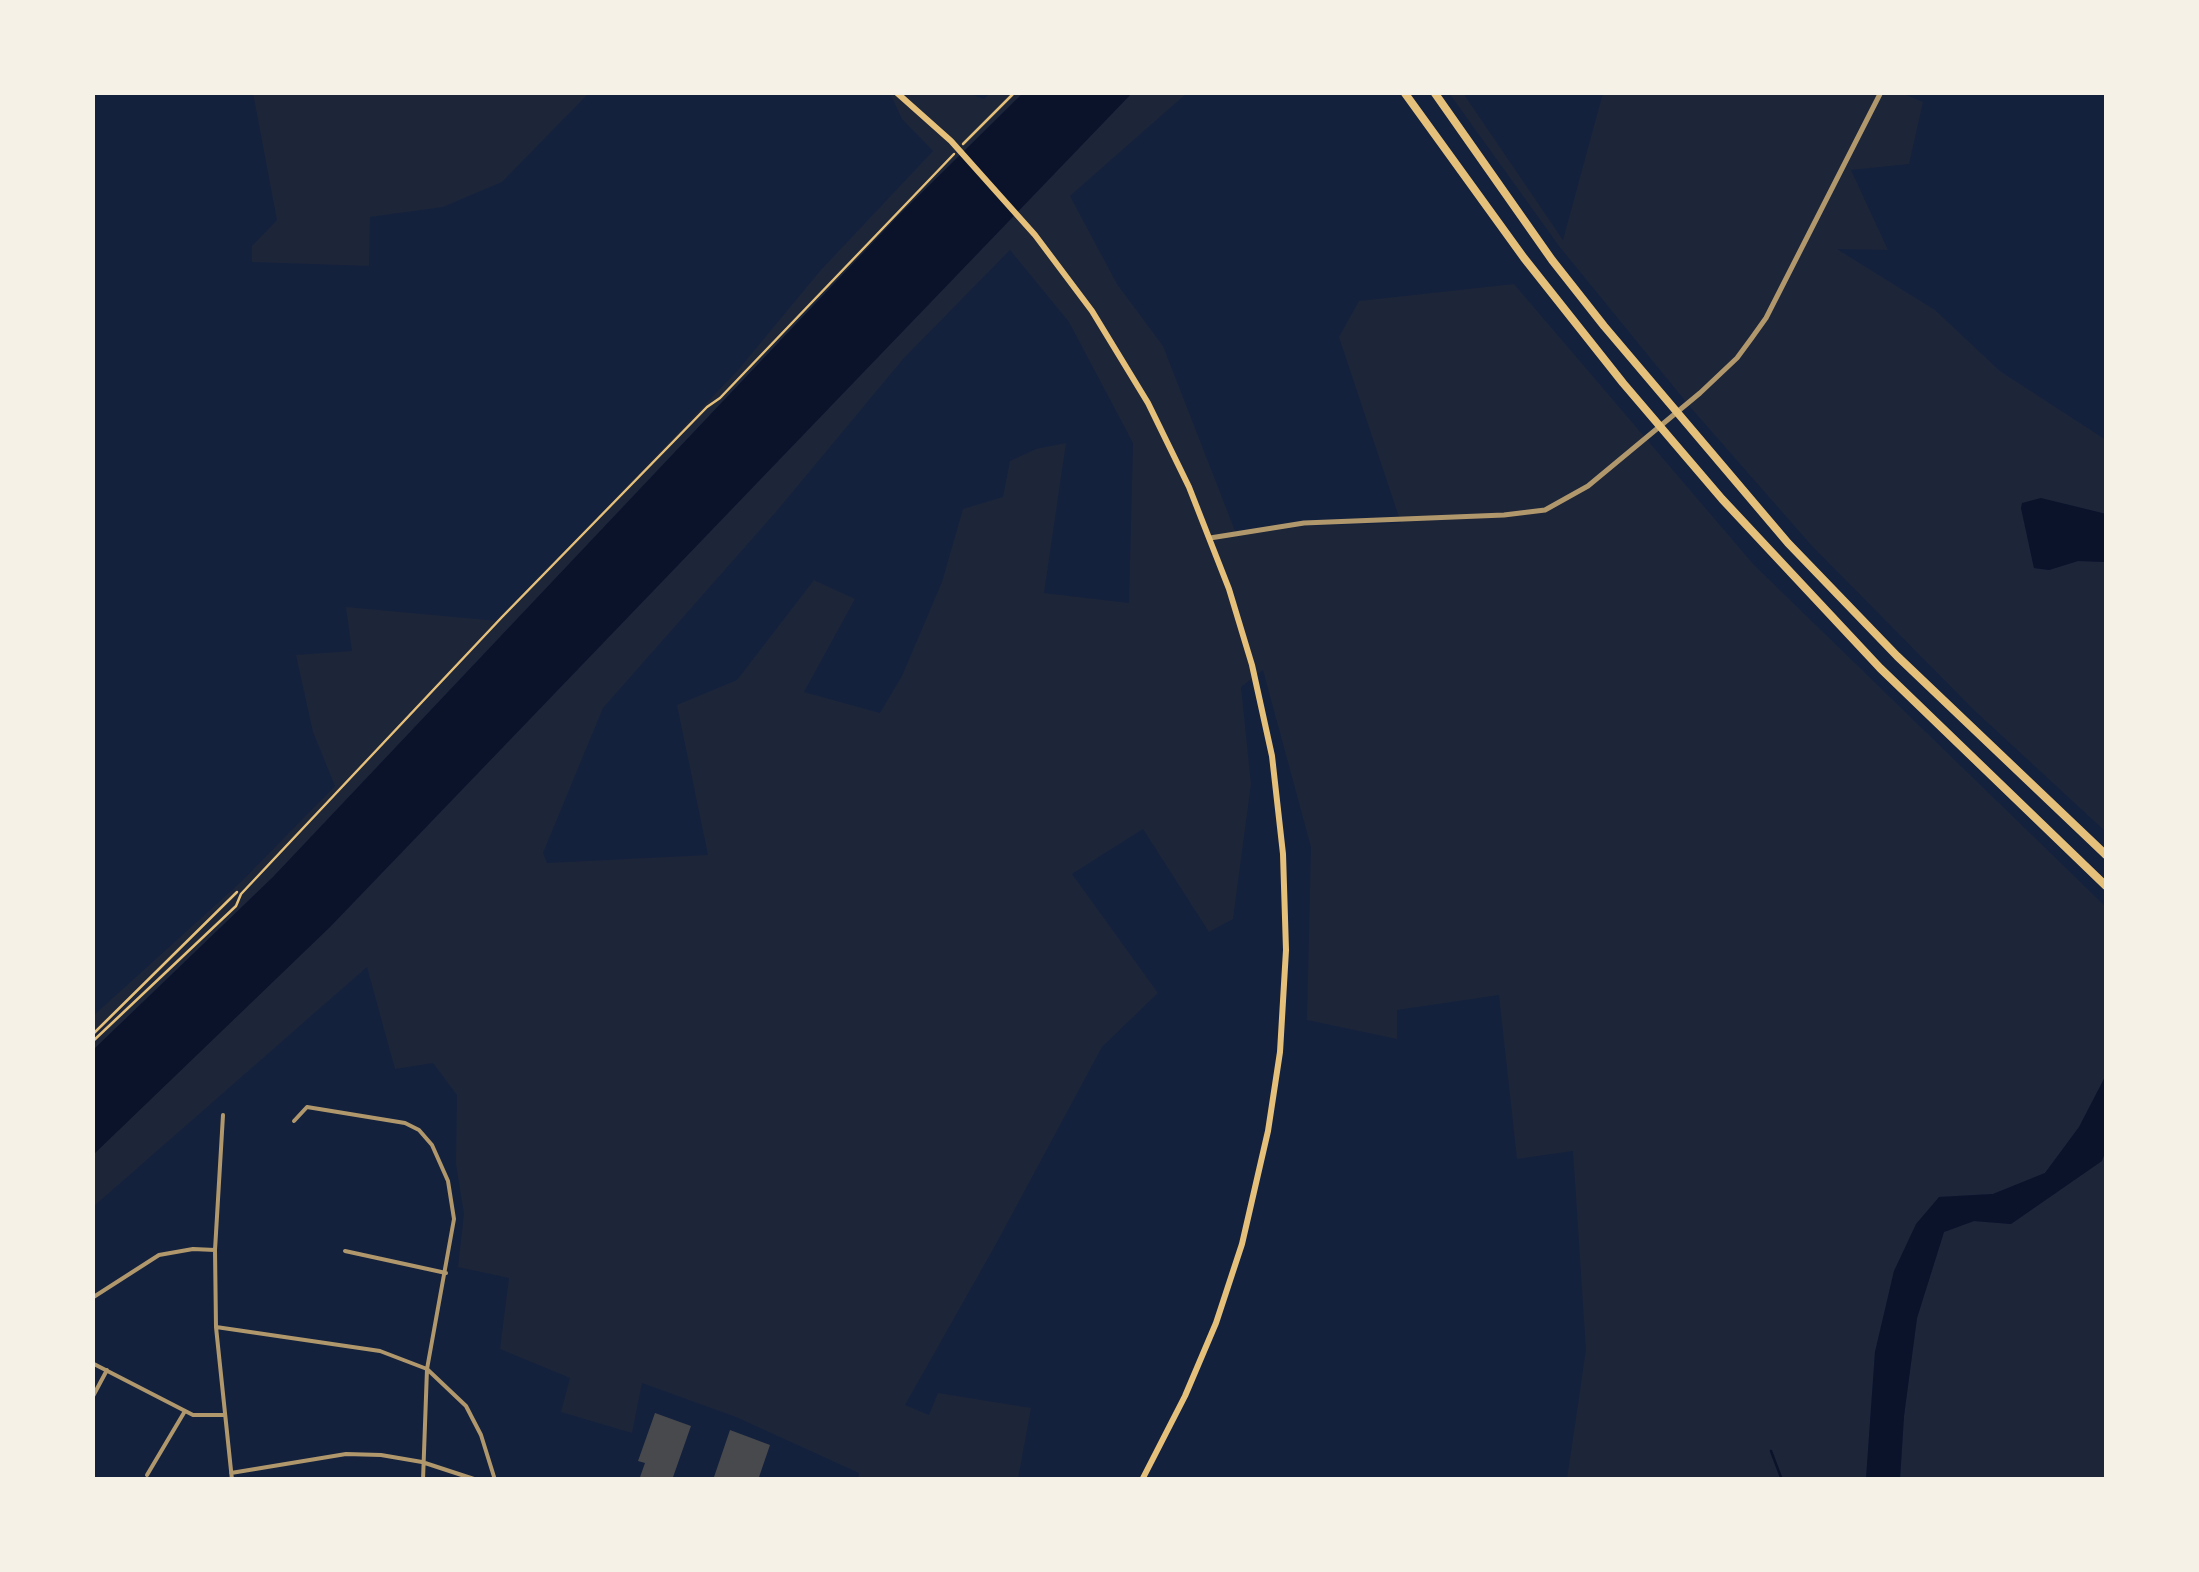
<!DOCTYPE html>
<style>
body{margin:0}
#map{position:relative;width:2199px;height:1572px;overflow:hidden;background:#14213d;font-family:Lato,sans-serif}
canvas{display:block}
.frame{position:absolute;inset:0;border:95px solid #f6f1e7;pointer-events:none}
</style>
<div id="map">
<canvas width="2199" height="1572"></canvas>
<div class="frame"></div>
</div>
<script>
const ctx = document.querySelector('canvas').getContext('2d');
ctx.lineJoin = 'round';
function fillPath(path, color) { ctx.fillStyle = color; ctx.fill(path, 'evenodd'); }
const shape = rows => new Path2D(rows.map(r => 'M' + r).join(''));
function trace(path, color, width, dash) { ctx.strokeStyle = color; ctx.lineWidth = width; ctx.lineCap = dash ? 'butt' : 'round'; ctx.setLineDash(dash || []); ctx.stroke(path); }
fillPath(shape([
 [1899,92,1923,102,1909,164,1851,170,1888,250,1837,249,1935,310,2000,371,2106,440,2106,514,2066,504,2021,508,2034,568,2049,570,2078,561,2106,562,2106,832,1973,709,1812,546,1691,408,1559,246,1449,93,1463,93,1563,240,1603,93],
 [253,93,253,92,589,93,502,182,443,207,370,217,369,266,252,262,252,246,277,220],
 [890,93,968,93,984,99,990,93,1023,93,899,215,273,877,93,1050,93,1016,241,882,335,786,313,732,296,655,352,651,346,607,498,621,739,369,820,271,933,151,902,119],
 [1132,93,1187,93,1070,196,1117,284,1163,346,1237,536,1304,526,1401,523,1339,337,1359,301,1514,284,1754,565,2106,907,2106,1075,2079,1127,2045,1173,1993,1194,1939,1197,1894,1271,1875,1352,1866,1479,1567,1479,1586,1350,1573,1151,1517,1159,1499,995,1397,1010,1397,1039,1307,1020,1311,847,1263,670,1241,687,1251,784,1233,919,1209,932,1143,829,1072,874,1158,993,1102,1047,996,1244,905,1405,929,1415,938,1393,1031,1408,1018,1479,858,1479,859,1473,736,1417,642,1383,632,1433,561,1412,570,1378,500,1349,509,1278,458,1267,464,1214,456,1164,457,1095,433,1063,395,1069,367,967,93,1207,92,1155,330,927],
 [1010,250,1069,322,1133,443,1129,603,1044,593,1066,443,1036,449,1010,461,1003,497,963,509,942,582,902,676,880,713,804,692,855,599,814,580,737,680,677,705,708,855,547,863,543,853,603,708,775,513,904,358],
 [2106,1150,2106,1479,1900,1480,1904,1416,1917,1318,1944,1232,1974,1221,2011,1224,2101,1161]
]), '#1d2539');
fillPath(shape([
 [1023,93,1132,93,330,927,93,1155,93,1050,273,877,899,215],
 [2041,498,2106,514,2106,562,2078,561,2049,570,2034,568,2021,508,2022,503],
 [2106,1075,2106,1150,2102,1161,2011,1224,1974,1221,1944,1232,1917,1318,1904,1416,1900,1479,1866,1479,1875,1352,1894,1271,1916,1224,1939,1197,1993,1194,2045,1173,2079,1127]
]), '#0b132b');
trace(shape([
 [1771,1451,1782,1480]
]), '#0b132b', 2.5);
fillPath(shape([
 [655,1413,691,1426,672,1480,639,1480,645,1463,638,1461],
 [730,1430,770,1445,758,1480,713,1480]
]), '#48494c');
trace(shape([
 [963,144,1015,92],
 [92,1035,237,892],
 [92,1042,236,906,241,894,502,617,707,407,720,398,954,154]
]), '#e5c07b', 2.5);
trace(shape([
 [223,1115,215,1250,216,1327,232,1480],
 [294,1121,307,1107,405,1123,419,1130,432,1145,448,1181,454,1219,427,1369,423,1480],
 [345,1251,446,1273],
 [92,1298,159,1255,193,1249,215,1250],
 [216,1327,380,1351,427,1369,466,1406,481,1435,495,1480],
 [92,1363,193,1415,224,1415],
 [92,1398,107,1370],
 [231,1473,346,1454,381,1455,422,1462,477,1480],
 [147,1475,185,1411]
]), '#b1986c', 4);
trace(shape([
 [1210,538,1304,523,1504,515,1545,510,1588,486,1700,393,1737,358,1751,339,1766,318,1881,92]
]), '#b1986c', 5);
trace(shape([
 [896,92,951,141,1035,235,1092,311,1148,403,1189,487,1229,589,1252,665,1272,756,1283,854,1286,950,1280,1052,1268,1131,1242,1244,1216,1323,1185,1396,1142,1480]
]), '#e5c07b', 6);
trace(shape([
 [1404,92,1524,258,1623,383,1722,499,1880,668,2106,886],
 [1434,92,1552,260,1604,326,1788,543,1897,656,2106,855]
]), '#e5c07b', 8);
</script>
